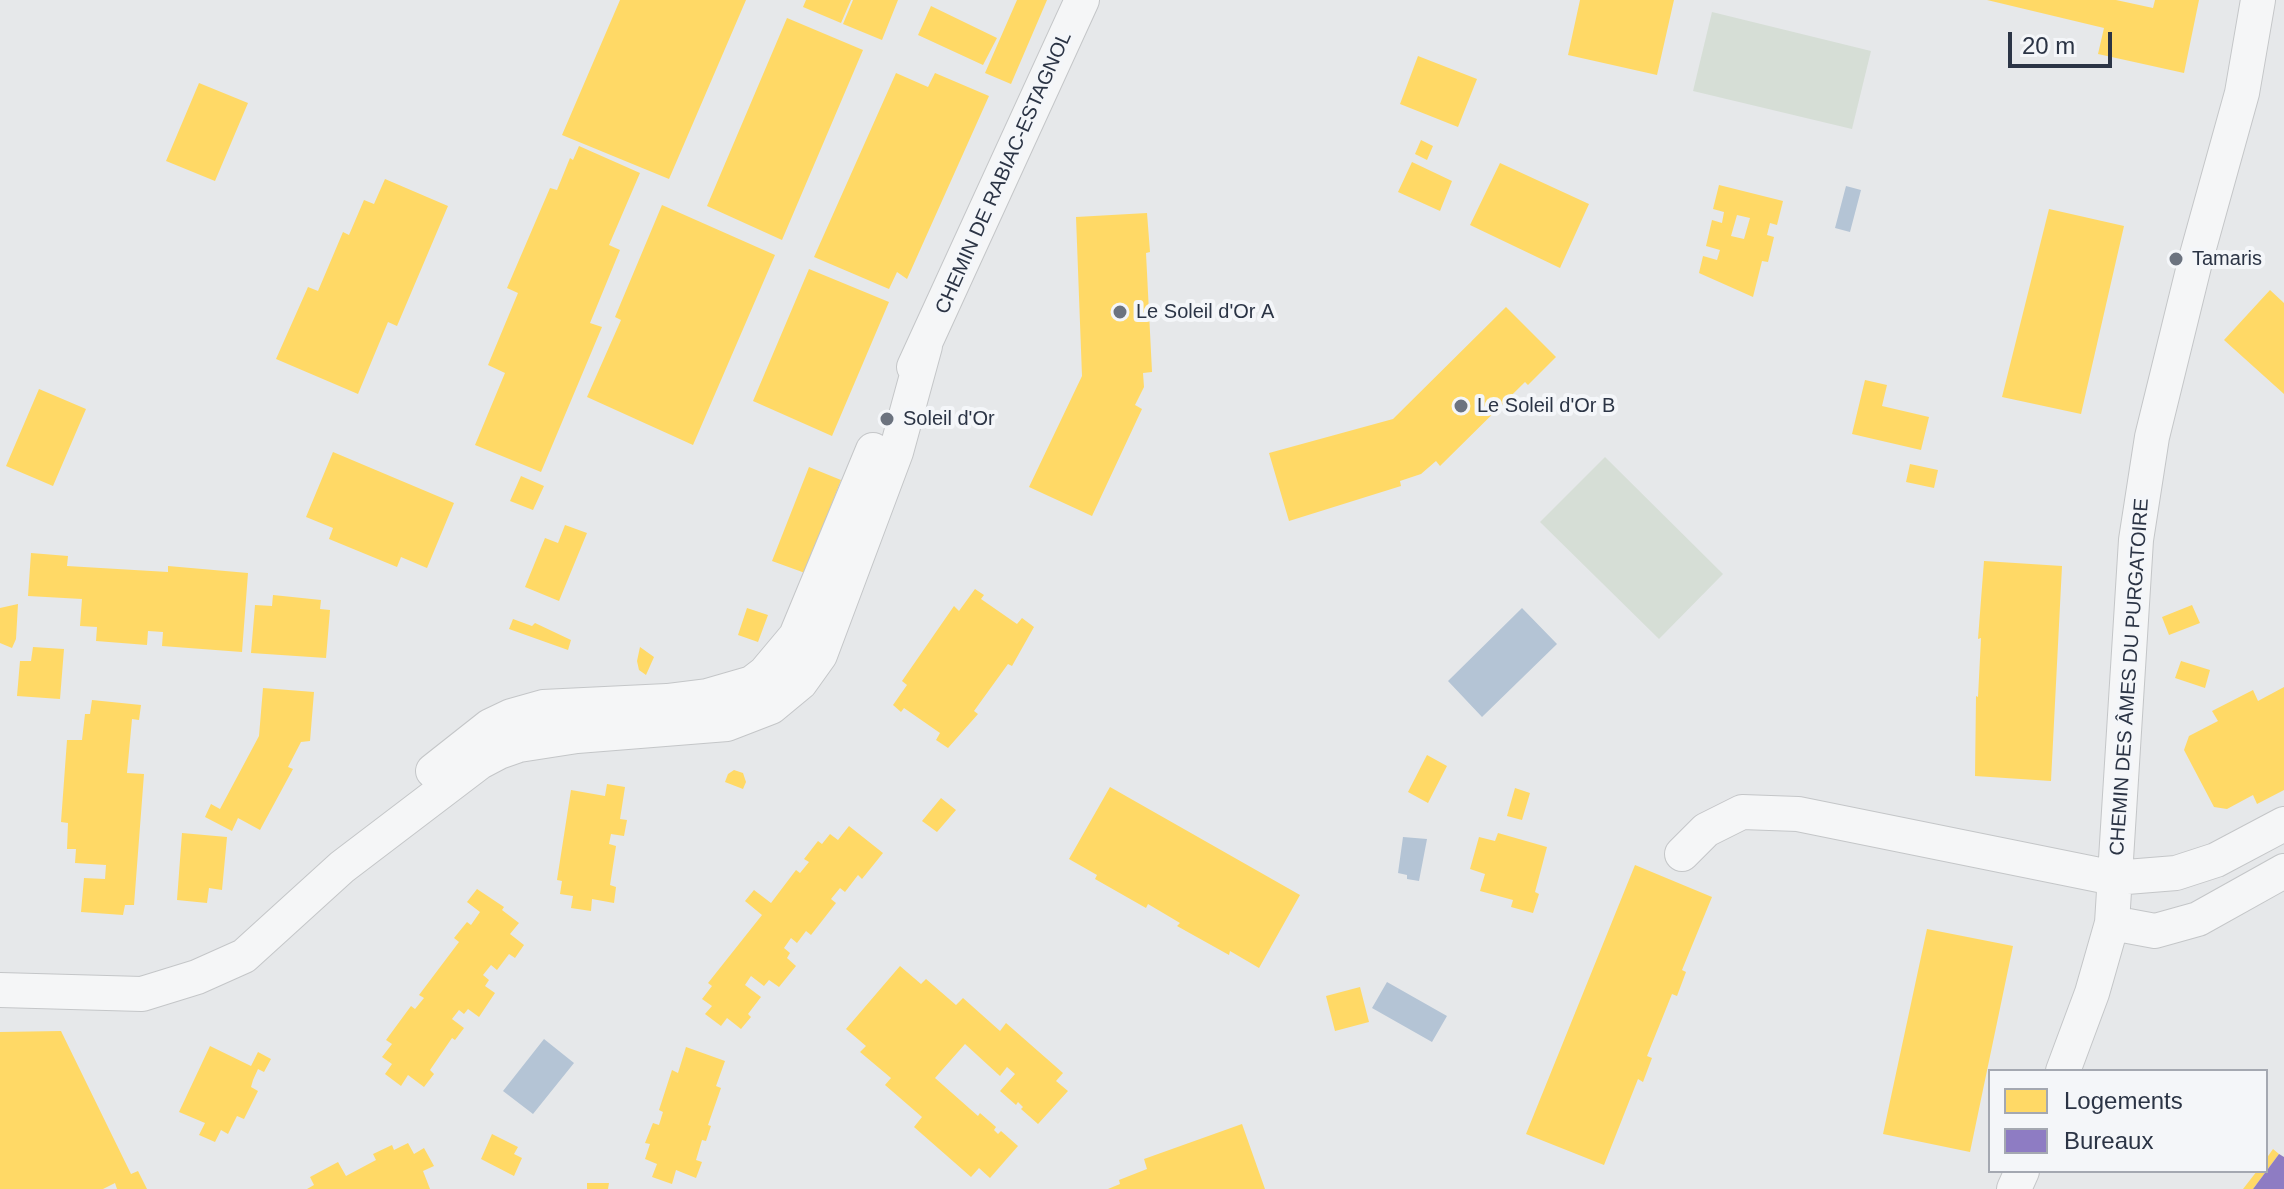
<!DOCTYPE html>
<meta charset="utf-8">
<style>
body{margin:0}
#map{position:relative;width:2284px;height:1189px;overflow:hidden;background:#e6e8ea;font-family:Arial,sans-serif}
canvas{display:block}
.legend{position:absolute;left:1988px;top:1069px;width:280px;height:104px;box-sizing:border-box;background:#f4f6f9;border:2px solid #a4a8b1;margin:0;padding:10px 14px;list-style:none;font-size:24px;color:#2b3445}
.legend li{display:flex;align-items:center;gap:16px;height:40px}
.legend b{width:40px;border:2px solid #a4a8b1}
.scale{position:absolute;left:2008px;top:32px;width:104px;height:36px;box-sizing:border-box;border:4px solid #2b3445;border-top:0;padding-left:10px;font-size:24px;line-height:28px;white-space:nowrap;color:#2b3445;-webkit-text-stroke:6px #f4f6f9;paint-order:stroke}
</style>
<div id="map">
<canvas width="2284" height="1189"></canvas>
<ul class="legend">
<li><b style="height:22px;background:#ffd966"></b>Logements</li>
<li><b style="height:22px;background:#8e7cc3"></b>Bureaux</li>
</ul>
<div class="scale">20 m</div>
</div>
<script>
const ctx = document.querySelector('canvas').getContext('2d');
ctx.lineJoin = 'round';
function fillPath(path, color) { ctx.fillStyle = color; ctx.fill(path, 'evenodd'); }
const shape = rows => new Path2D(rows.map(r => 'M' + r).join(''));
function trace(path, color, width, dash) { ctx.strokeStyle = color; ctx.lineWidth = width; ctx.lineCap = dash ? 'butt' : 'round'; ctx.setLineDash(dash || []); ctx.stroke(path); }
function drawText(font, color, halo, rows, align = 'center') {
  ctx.font = font + ' Arial,sans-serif'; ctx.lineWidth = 8; ctx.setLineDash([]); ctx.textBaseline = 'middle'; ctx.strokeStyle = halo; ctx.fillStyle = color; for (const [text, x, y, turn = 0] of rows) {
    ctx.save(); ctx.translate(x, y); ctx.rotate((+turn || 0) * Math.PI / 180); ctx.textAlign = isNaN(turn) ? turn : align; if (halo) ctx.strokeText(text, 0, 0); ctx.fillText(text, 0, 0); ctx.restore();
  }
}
fillPath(shape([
 [1712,12,1871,51,1852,129,1693,91],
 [1605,457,1723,574,1659,639,1540,522]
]), '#d6ded6');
fillPath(shape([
 [1846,186,1861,190,1850,232,1835,228],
 [1522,608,1557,644,1482,717,1448,681],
 [1403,837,1427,839,1419,881,1407,879,1407,875,1398,873],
 [1387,982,1447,1016,1432,1042,1372,1008],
 [544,1039,574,1063,533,1114,503,1091]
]), '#b4c4d5');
fillPath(shape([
 [620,0,746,0,669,179,562,135],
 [806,0,851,0,841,23,803,7],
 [853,0,898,0,882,40,843,24],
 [1017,0,1047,0,1011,84,985,73],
 [1580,0,1674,0,1657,75,1568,55],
 [1987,0,2116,0,2153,8,2155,0,2199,0,2184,73,2098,54,2104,28],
 [931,6,997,38,983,65,918,35],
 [787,18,863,50,782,240,707,206],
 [1418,56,1477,79,1458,127,1400,104],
 [896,73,928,87,935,73,989,96,907,279,897,272,889,289,814,257],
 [199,83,248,103,215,181,166,161],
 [1421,140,1433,146,1427,160,1415,154],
 [579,146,640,173,609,245,620,250,590,323,602,327,541,472,475,445,505,373,488,365,518,293,507,288,550,188,557,190,570,158,573,160],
 [1412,162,1452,181,1440,211,1398,192],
 [1500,163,1589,204,1560,268,1470,225],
 [385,179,448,206,397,326,388,322,358,394,276,359,308,287,318,291,343,232,349,235,364,200,374,204],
 [1719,185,1783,201,1777,225,1770,223,1767,235,1774,237,1768,262,1762,261,1753,297,1699,273,1703,256,1717,260,1720,250,1706,246,1712,220,1722,223,1724,212,1713,209],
 [1737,215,1750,218,1744,239,1731,236],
 [662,205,775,255,693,445,587,397,621,320,615,317],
 [2049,209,2124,226,2081,414,2002,397],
 [1147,213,1150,252,1146,253,1152,372,1143,373,1144,387,1135,405,1142,409,1092,516,1029,487,1082,376,1076,217],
 [809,269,889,302,832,436,753,401],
 [2270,290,2284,303,2284,394,2224,340],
 [1506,307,1556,357,1528,385,1525,382,1440,466,1436,461,1421,474,1400,481,1401,486,1289,521,1269,453,1393,419],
 [1865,380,1887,385,1882,406,1929,417,1921,450,1852,434],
 [39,389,86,409,53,486,6,466],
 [333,452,454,503,427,568,401,557,397,567,329,539,333,528,306,517],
 [1910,464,1938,470,1934,488,1906,482],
 [809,467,841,480,805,573,772,561],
 [521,476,544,486,533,510,510,501],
 [565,525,587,533,559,601,525,587,545,538,558,543],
 [31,553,68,556,67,566,168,572,168,566,248,573,242,652,162,646,163,632,148,631,147,645,96,641,97,627,80,626,82,599,28,596],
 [1984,561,2062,566,2051,781,1975,776,1976,696,1978,697,1981,638,1978,639],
 [975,589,984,595,981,599,1017,624,1022,618,1034,627,1012,666,1008,664,974,711,978,714,948,748,936,740,940,733,904,708,901,712,893,705,907,685,902,681,954,606,959,611],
 [273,595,321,600,320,609,330,610,326,658,251,653,255,605,272,606],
 [18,604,16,639,12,648,0,643,0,608],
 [2192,605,2200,623,2169,635,2162,617],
 [747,608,768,615,758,642,738,635],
 [513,619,532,626,535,623,571,640,568,650,509,629],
 [33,647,64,649,60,699,17,696,20,661,31,661],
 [640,647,654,657,646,675,639,670,637,661],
 [2181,661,2210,670,2205,688,2175,678],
 [2284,687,2284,790,2257,804,2253,795,2227,809,2214,807,2184,750,2189,736,2218,721,2212,711,2253,690,2258,701],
 [263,688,314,692,310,741,301,742,288,767,293,769,260,830,238,818,232,831,205,817,211,804,220,809,259,736],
 [92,700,141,705,139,720,132,719,127,773,144,774,134,905,125,905,123,915,81,912,84,878,105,879,106,865,75,863,76,849,67,849,68,823,61,822,67,740,82,740,85,714,90,714],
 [1427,755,1447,766,1428,803,1408,792],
 [734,770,743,773,746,782,743,789,725,782,728,774],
 [607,784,625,787,620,819,627,820,624,836,611,834,609,844,616,846,610,885,616,887,614,903,592,899,591,911,571,908,573,896,560,894,562,881,557,880,571,790,605,796],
 [1110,787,1300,895,1259,968,1230,951,1229,955,1177,926,1180,923,1148,904,1146,908,1095,879,1097,875,1069,859],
 [1515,788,1530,793,1522,820,1507,816],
 [941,798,956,810,937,832,922,821],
 [849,826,883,853,862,879,858,875,845,892,840,888,831,899,836,903,811,935,806,931,797,943,791,938,784,948,790,953,787,958,796,966,779,987,769,980,764,986,751,976,745,985,761,997,748,1014,751,1017,741,1029,727,1018,721,1026,705,1014,712,1006,702,999,712,986,708,983,762,915,745,901,754,890,771,903,796,870,800,873,809,862,804,859,818,841,822,844,830,834,838,840],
 [182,833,227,837,222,890,209,888,207,903,177,900],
 [1498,833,1547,847,1535,892,1539,894,1533,913,1511,907,1513,900,1480,891,1485,874,1470,869,1479,837,1495,841],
 [1635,865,1712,897,1682,970,1686,972,1677,996,1672,994,1647,1056,1652,1058,1643,1082,1638,1079,1604,1165,1526,1134],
 [477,889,504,907,502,910,519,923,510,934,524,945,515,958,509,954,497,970,491,965,483,975,489,980,485,986,495,993,479,1017,468,1009,464,1014,459,1010,452,1019,464,1028,455,1040,452,1038,430,1070,434,1074,424,1087,408,1075,401,1086,385,1074,392,1064,382,1057,392,1044,386,1040,411,1006,415,1009,424,998,419,995,459,942,454,938,467,922,471,925,480,912,467,902],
 [1927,929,2013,946,1970,1152,1883,1134],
 [900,966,921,984,926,979,956,1005,963,998,1000,1031,1006,1023,1063,1073,1056,1081,1068,1091,1038,1124,1021,1109,1023,1107,1018,1102,1016,1105,1000,1091,1015,1074,1007,1067,1000,1076,965,1044,935,1078,978,1116,980,1113,996,1127,994,1130,998,1134,1001,1131,1018,1146,990,1178,979,1168,971,1177,914,1127,922,1117,885,1085,891,1078,860,1052,866,1046,846,1029],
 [1360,987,1369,1022,1335,1031,1326,996],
 [61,1031,131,1174,138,1171,147,1189,117,1189,115,1183,103,1189,0,1189,0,1032],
 [210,1046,251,1066,258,1052,271,1059,264,1072,258,1069,253,1080,251,1087,258,1091,244,1119,237,1116,228,1134,221,1130,215,1142,199,1135,205,1123,179,1112],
 [686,1047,725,1061,716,1086,721,1088,708,1125,711,1126,706,1141,702,1140,696,1160,702,1162,696,1178,676,1170,672,1184,652,1177,657,1164,645,1159,650,1144,645,1143,653,1123,659,1125,663,1112,659,1110,672,1070,678,1073],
 [1242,1124,1265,1189,1108,1189,1120,1184,1119,1180,1147,1169,1144,1159],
 [492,1134,518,1147,514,1154,522,1158,514,1176,481,1159],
 [408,1143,414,1154,424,1148,434,1166,423,1171,430,1189,307,1189,314,1185,310,1177,338,1162,346,1176,376,1160,373,1154,392,1145,394,1150],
 [2273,1149,2279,1154,2253,1189,2243,1189,2257,1171,2266,1171,2266,1159],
 [587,1183,609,1183,608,1189,587,1189]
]), '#ffd966');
fillPath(shape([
 [2279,1154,2284,1157,2284,1189,2253,1189]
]), '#8e7cc3');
const street = shape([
 [914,367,1082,0],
 [433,771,490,726,511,716,543,707,667,701,707,696,752,683,765,673,796,636,873,450],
 [1682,854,1706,830,1742,812,1798,814,2114,878,2176,873,2216,860,2284,824],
 [2112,923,2155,931,2198,919,2284,871],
 [0,990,142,994,197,977,244,956,342,867,480,762,499,752,519,745,577,736,727,724,771,707,800,683,820,655,896,452,925,346],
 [2063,1071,2092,993,2112,923,2136,540,2152,437,2195,262,2242,93,2258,0],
 [2014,1189,2022,1171]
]);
trace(street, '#c4c6c8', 36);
trace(street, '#f5f6f7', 34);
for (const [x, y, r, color] of [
 [2176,259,8,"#6c737f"],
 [1120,312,8,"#6c737f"],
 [1461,406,8,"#6c737f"],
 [887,419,8,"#6c737f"]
]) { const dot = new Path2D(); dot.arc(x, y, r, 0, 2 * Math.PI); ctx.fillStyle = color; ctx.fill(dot); trace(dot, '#f4f6f9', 3); }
drawText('20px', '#2b3445', '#f4f6f9', [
 ["CHEMIN DE RABIAC-ESTAGNOL",1004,173,-66],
 ["CHEMIN DES ÂMES DU PURGATOIRE",2130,677,-86]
]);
drawText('20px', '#2b3445', '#f4f6f9', [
 ["Tamaris",2192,259],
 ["Le Soleil d'Or A",1136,312],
 ["Le Soleil d'Or B",1477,406],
 ["Soleil d'Or",903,419]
], 'left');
</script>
